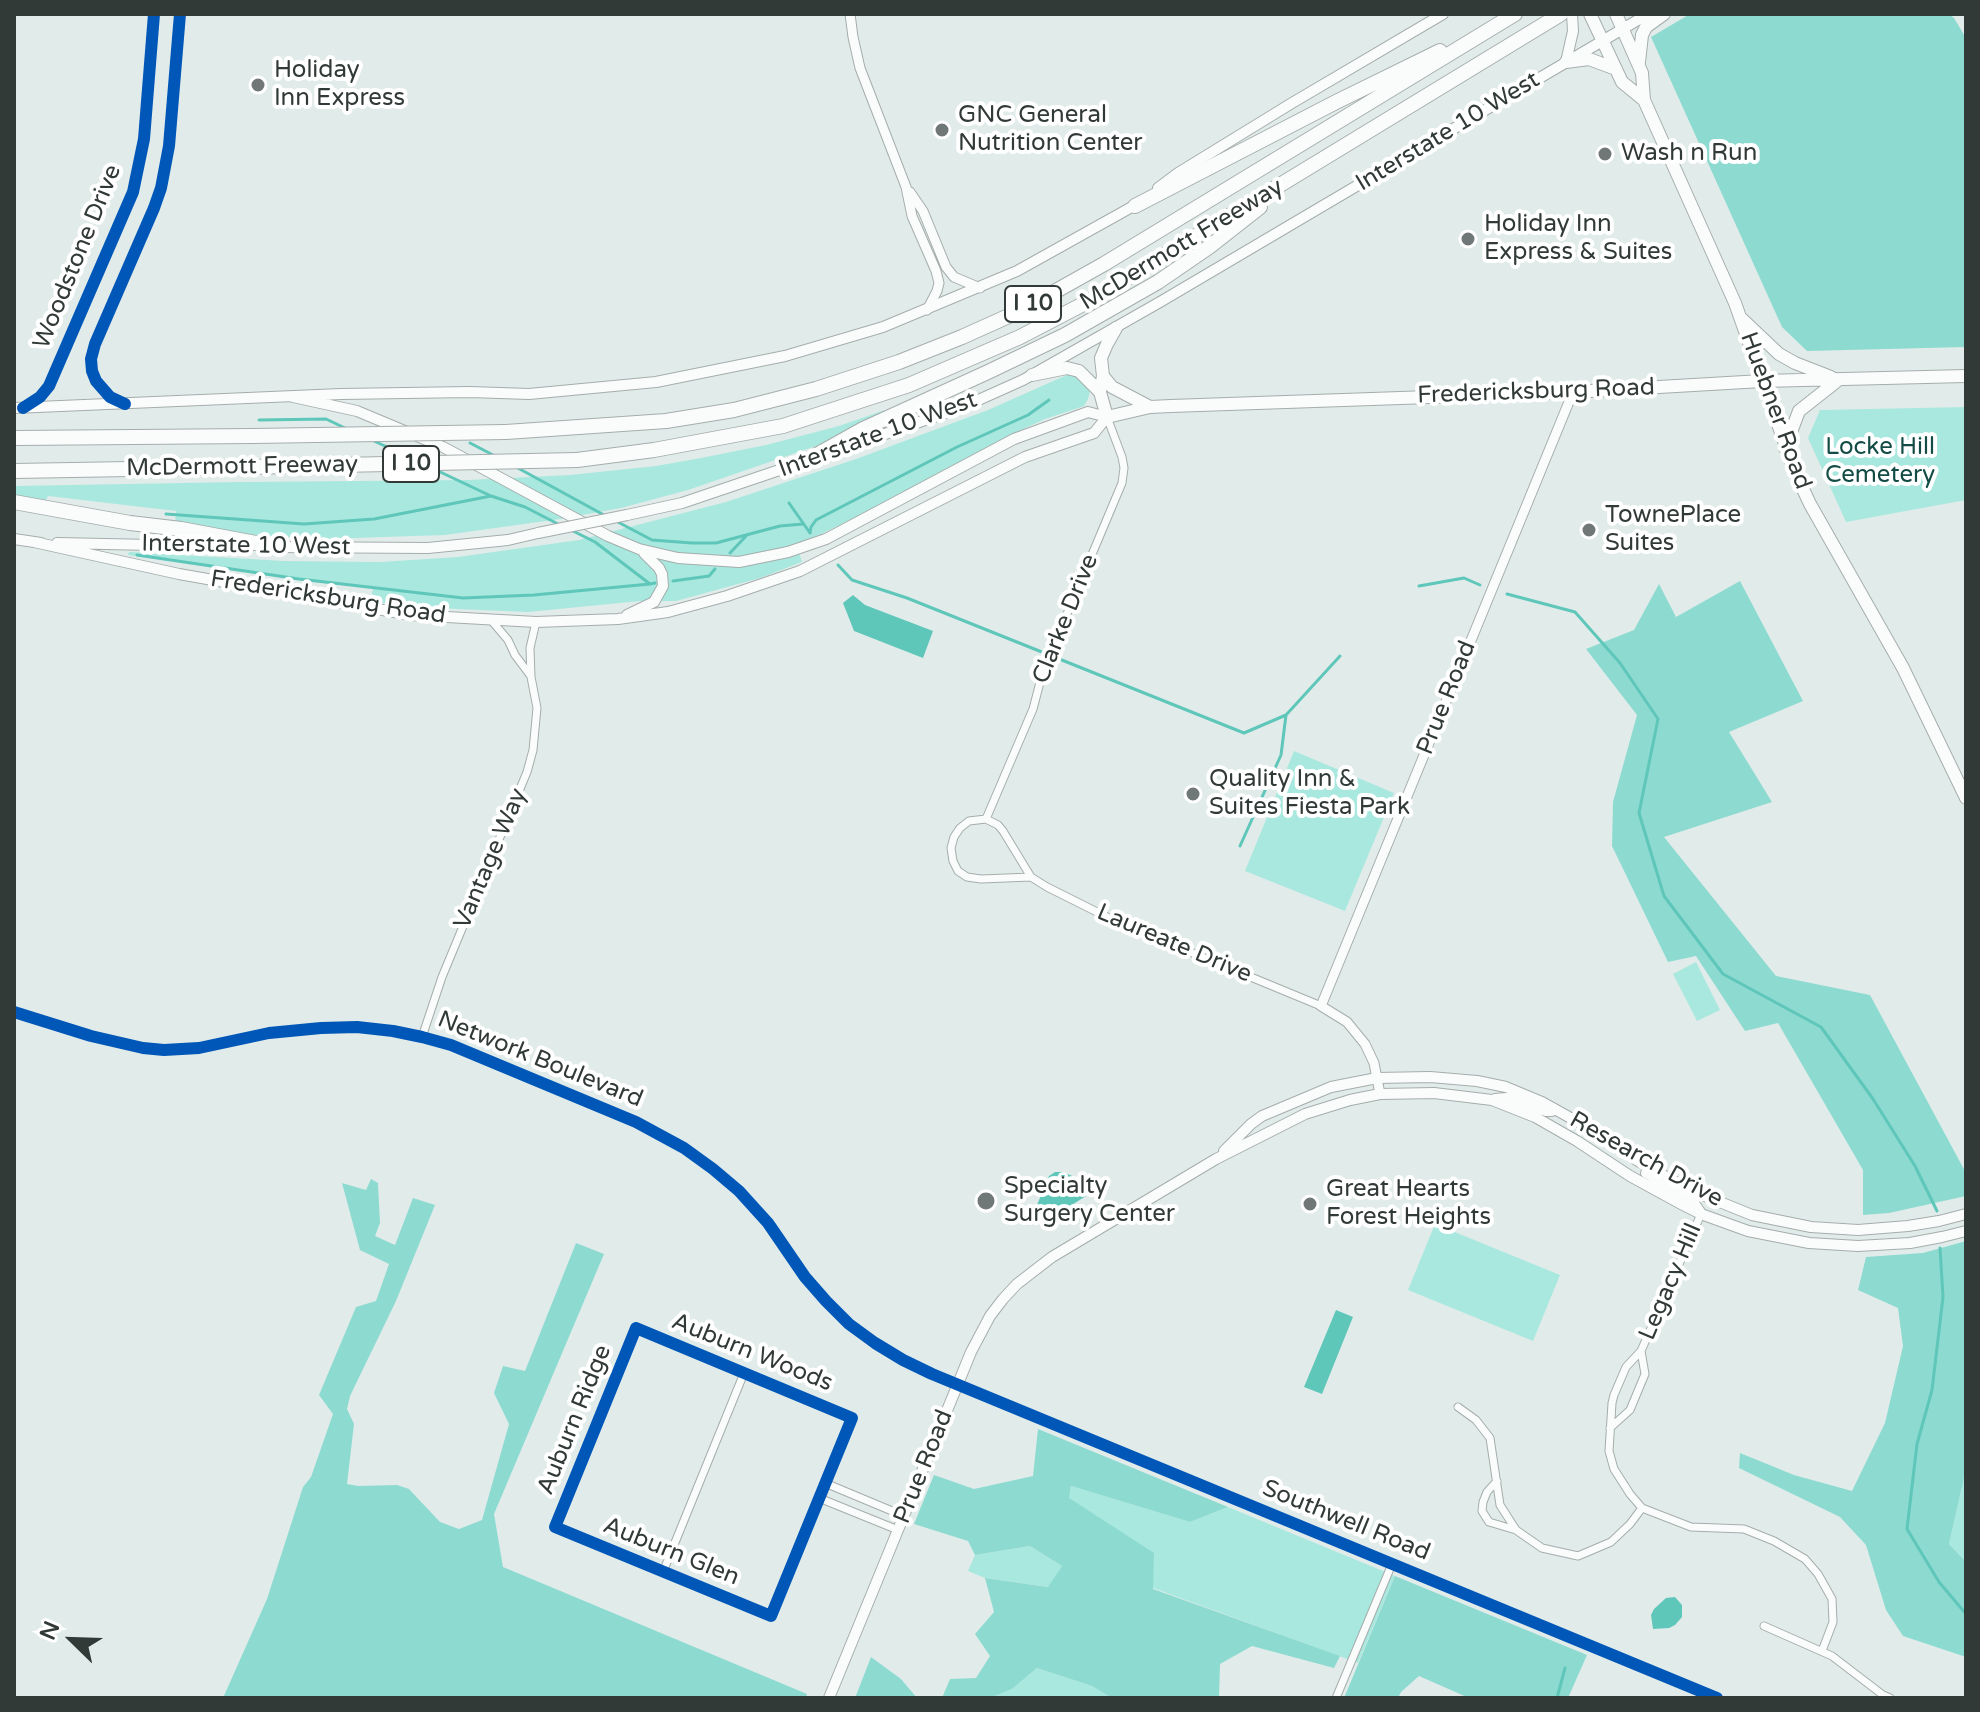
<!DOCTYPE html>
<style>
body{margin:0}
#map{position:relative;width:1980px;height:1712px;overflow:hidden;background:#e1ecea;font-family:"Varela Round",sans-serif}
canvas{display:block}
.frame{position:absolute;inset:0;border:16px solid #323a38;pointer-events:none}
.north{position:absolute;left:32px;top:1600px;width:80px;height:80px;-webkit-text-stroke:6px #fff;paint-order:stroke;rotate:293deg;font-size:22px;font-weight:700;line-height:32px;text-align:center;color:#323a38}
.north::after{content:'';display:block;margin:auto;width:28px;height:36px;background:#323a38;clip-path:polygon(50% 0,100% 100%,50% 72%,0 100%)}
</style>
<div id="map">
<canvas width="1980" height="1712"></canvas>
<div class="frame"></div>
<div class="north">N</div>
</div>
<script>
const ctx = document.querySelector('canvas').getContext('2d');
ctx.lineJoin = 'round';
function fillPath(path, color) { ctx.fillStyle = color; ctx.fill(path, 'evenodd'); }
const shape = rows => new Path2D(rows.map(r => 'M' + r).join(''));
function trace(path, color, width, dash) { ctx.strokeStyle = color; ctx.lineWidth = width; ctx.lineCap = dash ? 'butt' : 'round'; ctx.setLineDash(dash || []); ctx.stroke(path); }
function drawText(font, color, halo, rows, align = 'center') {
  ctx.font = font + ' "Varela Round",sans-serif'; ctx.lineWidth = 8; ctx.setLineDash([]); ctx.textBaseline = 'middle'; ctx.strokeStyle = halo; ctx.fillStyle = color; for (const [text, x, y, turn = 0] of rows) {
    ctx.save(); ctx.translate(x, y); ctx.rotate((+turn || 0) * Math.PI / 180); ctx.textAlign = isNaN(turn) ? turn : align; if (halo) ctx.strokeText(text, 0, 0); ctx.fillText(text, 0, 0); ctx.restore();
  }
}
fillPath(shape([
 [1069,374,1079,376,1090,391,1088,399,1084,406,1045,419,1021,430,876,507,797,546,802,562,760,578,676,601,640,601,528,612,409,607,370,601,373,589,128,555,129,552,284,561,380,562,458,557,579,540,726,502,856,459,988,410],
 [1966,407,1966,500,1846,522,1808,438,1820,410],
 [885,410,885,415,819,445,688,490,621,508,560,519,445,535,324,539,252,535,175,526,176,511,48,496,45,502,14,498,14,486,239,482,468,480,570,475,656,466,701,458,766,445,839,426],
 [1294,751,1394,793,1345,911,1245,871],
 [1696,962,1720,1010,1697,1021,1673,974],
 [1435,1224,1560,1275,1533,1341,1408,1290],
 [1966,1469,1966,1562,1949,1544],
 [1071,1486,1190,1522,1228,1507,1395,1576,1358,1663,1153,1588,1069,1498],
 [1030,1546,1062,1566,1049,1587,985,1578,968,1571,975,1555],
 [1037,1668,1092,1686,1112,1698,990,1698,1012,1689]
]), '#a9e8de');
fillPath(shape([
 [1690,14,1949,14,1954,18,1966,38,1966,347,1807,351,1782,327,1651,37],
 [1740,581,1803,701,1729,732,1772,802,1664,837,1776,976,1870,995,1966,1173,1966,1196,1889,1213,1863,1215,1863,1170,1778,1023,1745,1031,1696,956,1668,962,1612,846,1613,802,1637,715,1586,649,1634,630,1659,584,1676,617],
 [371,1179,378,1183,380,1223,375,1236,395,1245,413,1198,435,1205,396,1301,350,1396,347,1409,354,1424,347,1484,358,1486,397,1485,409,1489,440,1522,459,1529,482,1520,509,1424,494,1393,503,1366,525,1371,576,1243,604,1254,494,1514,503,1567,807,1694,806,1698,223,1698,267,1599,303,1487,311,1477,333,1414,319,1395,356,1307,376,1301,389,1264,360,1250,342,1183,366,1190],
 [1966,1241,1966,1469,1949,1544,1966,1562,1966,1657,1903,1636,1886,1610,1866,1545,1840,1517,1739,1468,1740,1453,1794,1475,1852,1491,1885,1423,1903,1346,1898,1308,1858,1290,1866,1257,1923,1253],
 [1038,1429,1228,1507,1190,1522,1071,1486,1069,1498,1154,1553,1153,1589,1340,1656,1334,1668,1252,1646,1220,1664,1219,1698,1112,1698,1092,1686,1037,1668,1012,1689,990,1698,942,1698,950,1679,976,1678,990,1656,975,1634,994,1612,985,1578,1048,1587,1062,1566,1030,1546,975,1555,968,1541,914,1524,934,1475,974,1489,1033,1476],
 [1395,1576,1587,1655,1568,1698,1469,1698,1419,1676,1401,1692,1398,1698,1344,1698],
 [871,1657,901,1679,917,1698,855,1698]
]), '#8ddad1');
fillPath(shape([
 [853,595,865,605,933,631,923,658,854,631,843,603],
 [1055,1172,1062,1172,1088,1182,1090,1187,1086,1196,1051,1218,1045,1216,1037,1205,1049,1176],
 [1336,1310,1353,1317,1322,1394,1304,1387],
 [1675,1597,1682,1605,1682,1617,1675,1625,1669,1628,1653,1629,1651,1615,1654,1609,1666,1598]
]), '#5fc6ba');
trace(shape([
 [259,420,326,419,345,428],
 [374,441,411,458],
 [470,443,495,456],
 [516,467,604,515],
 [436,470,491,496,525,507,560,525],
 [789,503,810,533],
 [166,514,304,524,374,519,491,496],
 [614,520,652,540,692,543,716,543,780,526,803,524],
 [571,530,595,542,650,584,655,583],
 [810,533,811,527,816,520,957,447,1028,415,1049,400],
 [730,553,747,535],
 [137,555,299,579,463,598,534,595,650,584],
 [838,565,852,580,907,598,1244,733,1286,715,1340,656],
 [673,581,709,576,715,569],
 [1419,586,1464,578,1480,585],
 [1507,594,1575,612,1620,663,1658,719,1639,813,1664,896,1723,974,1821,1027,1873,1099,1915,1166,1937,1211],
 [1240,846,1281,755,1286,715],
 [1940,1248,1943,1297,1932,1390,1917,1444,1907,1529,1939,1582,1966,1614],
 [1557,1698,1565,1668]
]), '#5fc6ba', 3);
const minor = shape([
 [123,403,110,397,96,381,92,371,91,359,95,344,154,208,161,188,169,146,180,14],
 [26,406,40,397,49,386,133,192,144,139,154,14],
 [491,620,508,640,515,655,530,675],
 [986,819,1033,709,1043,671,1122,483,1124,468,1122,457,1107,417],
 [1031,877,981,879,967,877,958,871,953,861,951,848,954,837,960,828,969,821,986,819,998,825,1003,831,1031,877,1047,887,1115,921,1321,1006],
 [14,1012,91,1036,143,1048,164,1050,199,1048,269,1033,321,1028,357,1027,393,1031,422,1037,451,1045,636,1122,684,1148,713,1169,739,1191,768,1223,805,1277,826,1301,849,1324,875,1343,903,1360,932,1374,1717,1698],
 [422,1037,442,977,527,772,533,750,537,708,531,677,530,648,536,622],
 [1701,1214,1641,1351,1626,1367,1614,1395,1612,1403,1609,1451,1614,1469,1630,1494,1642,1508,1691,1527,1744,1529,1774,1541,1805,1559,1818,1574,1832,1599,1833,1622,1822,1651],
 [636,1328,852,1418,771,1616,555,1527,636,1328],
 [1458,1407,1476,1420,1490,1438,1500,1505,1516,1530,1542,1548,1578,1556,1611,1542,1630,1524,1642,1508],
 [1610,1428,1630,1410,1645,1374,1641,1351],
 [1497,1481,1487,1492,1483,1502,1482,1511,1489,1522,1516,1530],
 [825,1483,904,1516],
 [819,1498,898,1530],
 [663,1572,744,1373],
 [1764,1626,1832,1656,1883,1695,1890,1698],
 [1336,1698,1392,1564]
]);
const tertiary = shape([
 [850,14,853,37,860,68,906,187,912,216,936,271,939,283,937,291,927,310],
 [910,192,923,211,946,267,954,277,980,288],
 [1380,1094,1374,1063,1365,1044,1347,1022,1321,1006,1573,392]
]);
const secondary = shape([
 [1566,62,1573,31,1572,14],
 [1158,188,1178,173,1292,103,1443,14],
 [14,408,341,394,470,392,529,394,656,382,785,356,883,327,1017,271,1139,203],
 [828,454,965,406,1023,380,1160,302,1648,14],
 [627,515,682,503,809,460],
 [14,539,41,543],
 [34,542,179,574,411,615,536,622,618,619,668,612,727,596,800,571,1025,457,1094,433,1107,417,1088,412,1014,439,826,539,788,552,739,562,678,558,639,549,608,536,443,447,357,411,293,397],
 [57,543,249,547],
 [273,547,428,548,508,540,538,533],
 [627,615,654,602,663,586,662,574,659,568,644,553],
 [1495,1099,1507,1098,1546,1111,1552,1111],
 [1224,1151,1251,1124,1262,1116,1331,1087,1377,1078,1430,1077,1477,1081,1506,1087,1542,1102,1585,1126,1638,1161,1690,1190,1752,1215,1811,1227,1858,1230,1908,1226,1939,1221,1966,1214],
 [1646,1173,1692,1200,1700,1212],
 [829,1698,971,1352,990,1316,1003,1299,1017,1284,1052,1257,1216,1159,1305,1114,1350,1100,1380,1094,1434,1093,1492,1100,1535,1117,1577,1141,1630,1176,1683,1205,1701,1214,1748,1231,1809,1243,1858,1246,1910,1243,1942,1237,1966,1231]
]);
const primary = shape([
 [1590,14,1622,82,1644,100],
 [1616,14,1642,73,1644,100,1735,303,1795,472,1810,504,1903,668,1966,798],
 [1566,62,1589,59,1616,69],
 [1639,62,1642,35,1646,27,1664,14],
 [1741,318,1779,354,1795,363,1831,377],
 [1116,328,1107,344,1101,358,1103,376,1100,392,1107,417,1150,407,1171,406,1573,392,1762,381,1966,376],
 [1032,375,1067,368,1079,371,1100,392],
 [1103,376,1112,387,1150,407],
 [1785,448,1799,411,1837,381]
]);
const motorway = shape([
 [1135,206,1336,102,1440,51],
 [506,432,666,421,734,410,816,389,899,362,962,337,1022,310,1104,264,1515,14],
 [14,438,253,436],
 [577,460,654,450,783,426,909,385,1020,337,1091,300,1561,14],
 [804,462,863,429,988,372,1065,335,1158,282,1209,247,1260,207],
 [14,471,246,467],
 [14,502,130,523,181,529,277,547]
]);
trace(minor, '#a5adac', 9);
trace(tertiary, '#a5adac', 11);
trace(secondary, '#a5adac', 12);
trace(primary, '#a5adac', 14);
trace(motorway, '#a5adac', 16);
trace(minor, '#fafcfc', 7);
trace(tertiary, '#fafcfc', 9);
trace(secondary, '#fafcfc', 10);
trace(primary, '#fafcfc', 12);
trace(motorway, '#fafcfc', 14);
const secondaryBridge = shape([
 [538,533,627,515]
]);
const motorwayBridge = shape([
 [253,436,506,432],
 [246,467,577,460]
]);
trace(secondaryBridge, '#a5adac', 12, []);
trace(motorwayBridge, '#a5adac', 16, []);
trace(secondaryBridge, '#fafcfc', 10);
trace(motorwayBridge, '#fafcfc', 14);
trace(shape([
 [125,404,110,397,96,381,92,371,91,359,95,344,154,208,161,188,169,146,180,14],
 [23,408,40,397,49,386,133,192,144,139,154,14],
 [14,1012,91,1036,143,1048,164,1050,199,1048,269,1033,321,1028,357,1027,393,1031,422,1037,451,1045,636,1122,684,1148,713,1169,739,1191,768,1223,805,1277,826,1301,849,1324,875,1343,903,1360,932,1374,1717,1698],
 [636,1328,852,1418,771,1616,555,1527,636,1328]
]), '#0057b8', 12);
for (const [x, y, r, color] of [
 [258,85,8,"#6f7876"],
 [942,130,8,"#6f7876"],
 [1605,154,8,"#6f7876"],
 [1468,239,8,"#6f7876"],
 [1589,530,8,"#6f7876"],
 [1193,794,8,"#6f7876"],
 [986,1201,10,"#6f7876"],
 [1310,1204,8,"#6f7876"]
]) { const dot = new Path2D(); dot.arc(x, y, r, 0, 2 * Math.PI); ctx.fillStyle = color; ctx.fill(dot); trace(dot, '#fff', 3); }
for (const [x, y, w] of [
 [1033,304,56],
 [411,464,56]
]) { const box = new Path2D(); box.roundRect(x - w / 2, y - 18, w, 36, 6); ctx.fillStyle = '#fff'; ctx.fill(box); trace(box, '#323a38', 2); }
drawText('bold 22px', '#323a38', null, [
 ["I 10",1033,304],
 ["I 10",411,464]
]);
drawText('24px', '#323a38', '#fff', [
 ["Holiday",274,71],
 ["Inn Express",274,99],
 ["GNC General",958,116],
 ["Nutrition Center",958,144],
 ["Wash n Run",1621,154],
 ["Holiday Inn",1484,225],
 ["Express & Suites",1484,253],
 ["TownePlace",1605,516],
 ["Suites",1605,544],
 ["Quality Inn &",1209,780],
 ["Suites Fiesta Park",1209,808],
 ["Specialty",1004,1187],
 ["Surgery Center",1004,1215],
 ["Great Hearts",1326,1190],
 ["Forest Heights",1326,1218]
], 'left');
drawText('24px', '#323a38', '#fff', [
 ["Interstate 10 West",1448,132,-31],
 ["McDermott Freeway",1182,245,-31],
 ["Woodstone Drive",78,257,-68],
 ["Fredericksburg Road",1536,392,-2],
 ["Huebner Road",1775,411,70],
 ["Interstate 10 West",878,435,-20],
 ["McDermott Freeway",242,467,-1],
 ["Interstate 10 West",246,546,1],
 ["Fredericksburg Road",328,598,9],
 ["Clarke Drive",1066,619,-68],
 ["Prue Road",1447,698,-68],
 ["Vantage Way",491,859,-67],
 ["Laureate Drive",1174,944,23],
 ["Network Boulevard",540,1060,22],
 ["Research Drive",1646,1160,29],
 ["Legacy Hill",1671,1282,-67],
 ["Auburn Woods",752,1353,22],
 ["Auburn Ridge",575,1420,-68],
 ["Prue Road",924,1467,-68],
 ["Southwell Road",1346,1521,22],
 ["Auburn Glen",671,1552,22]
]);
drawText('24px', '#134c45', '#fff', [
 ["Locke Hill",1880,448],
 ["Cemetery",1880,476]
]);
</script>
